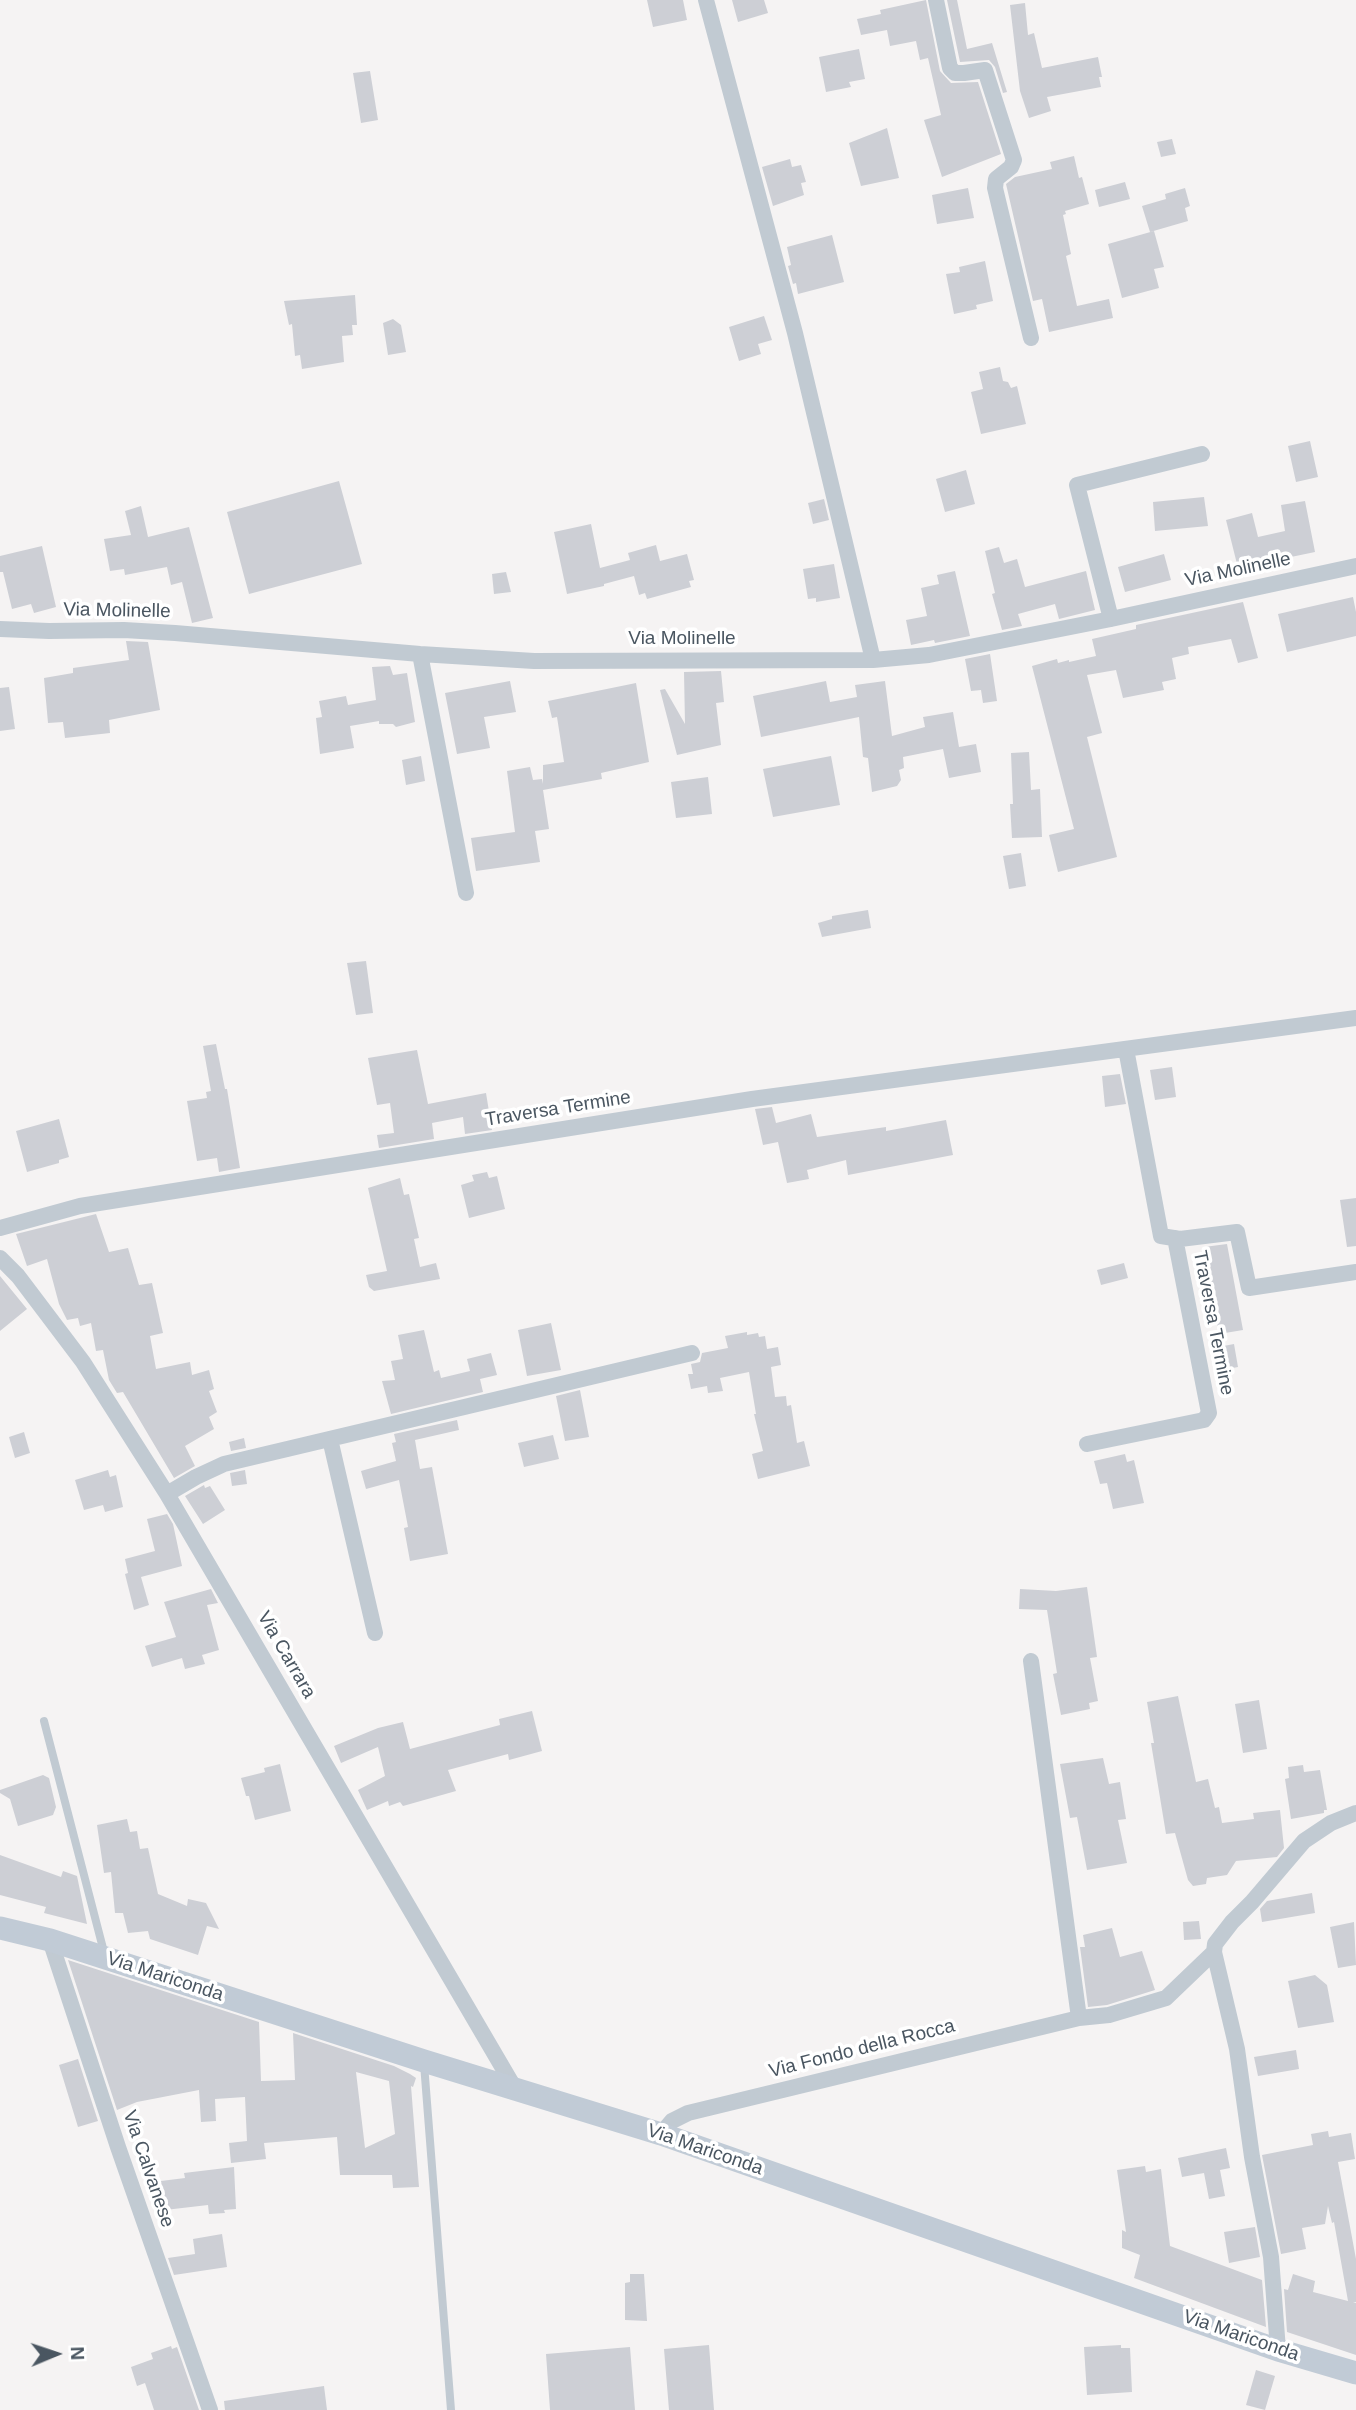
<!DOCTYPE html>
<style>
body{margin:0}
#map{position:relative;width:1356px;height:2410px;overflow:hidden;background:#f5f3f3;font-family:Helvetica,sans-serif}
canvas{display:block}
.north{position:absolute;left:21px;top:2319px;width:70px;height:70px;-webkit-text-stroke:5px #fff;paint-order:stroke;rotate:88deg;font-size:19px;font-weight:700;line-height:28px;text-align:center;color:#4a5661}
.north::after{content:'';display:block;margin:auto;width:24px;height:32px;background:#4a5661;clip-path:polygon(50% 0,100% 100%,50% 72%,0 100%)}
</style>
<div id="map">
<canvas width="1356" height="2410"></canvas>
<div class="north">N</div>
</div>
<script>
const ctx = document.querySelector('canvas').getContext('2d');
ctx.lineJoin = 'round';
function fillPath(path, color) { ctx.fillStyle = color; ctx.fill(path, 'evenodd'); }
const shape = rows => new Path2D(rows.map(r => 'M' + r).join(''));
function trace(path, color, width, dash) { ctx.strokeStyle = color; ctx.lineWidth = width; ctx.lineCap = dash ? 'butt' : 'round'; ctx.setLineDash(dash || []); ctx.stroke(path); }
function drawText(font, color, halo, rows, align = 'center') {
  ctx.font = font + ' Helvetica,sans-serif'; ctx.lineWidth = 7; ctx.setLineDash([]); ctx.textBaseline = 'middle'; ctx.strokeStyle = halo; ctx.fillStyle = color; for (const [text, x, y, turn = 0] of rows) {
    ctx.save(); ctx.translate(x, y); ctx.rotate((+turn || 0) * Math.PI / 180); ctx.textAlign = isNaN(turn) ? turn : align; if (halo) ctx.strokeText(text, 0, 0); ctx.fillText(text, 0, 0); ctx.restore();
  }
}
fillPath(shape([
 [647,0,683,0,687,20,653,27],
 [732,0,764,0,768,13,738,22],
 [926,0,940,71,951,83,978,82,1001,154,942,177,924,120,941,115,928,58,920,60,916,41,890,46,887,30,861,35,857,19,881,14,880,10],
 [947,0,957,0,967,49,992,43,1007,92,1003,93,995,67,989,60,960,62],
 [1025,3,1028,35,1034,33,1042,68,1098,57,1102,77,1099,77,1101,87,1047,97,1051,111,1029,118,1020,91,1010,5],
 [859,49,865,79,849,82,851,87,826,92,819,57],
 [370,71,378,120,361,123,353,73],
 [887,128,899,178,861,186,849,143],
 [1172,139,1176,154,1161,157,1157,142],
 [1074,156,1079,178,1082,177,1089,204,1065,211,1066,214,1063,215,1071,254,1066,256,1077,306,1109,299,1113,318,1049,332,1042,299,1033,301,1006,184,1015,177,1052,169,1050,162],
 [790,159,792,167,801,165,806,182,801,183,804,195,773,206,762,167],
 [1125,182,1130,199,1099,207,1095,190],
 [968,188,974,218,937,224,932,195],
 [1185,188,1190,206,1185,208,1188,221,1150,232,1142,206,1166,199,1165,194],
 [1154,231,1164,267,1154,269,1159,288,1122,298,1108,244],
 [832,235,844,282,798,294,796,283,793,284,788,266,791,265,787,247],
 [985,261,993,301,976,305,977,309,954,314,946,274,960,272,959,267],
 [355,295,357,325,352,325,353,335,342,336,344,362,302,369,300,355,295,356,292,324,289,325,284,301],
 [764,316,772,340,758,344,761,354,739,361,729,327],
 [393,319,401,325,406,352,388,355,383,323],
 [1000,367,1003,381,1008,382,1011,388,1017,386,1026,424,981,434,971,392,983,389,979,372],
 [1310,441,1318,477,1296,482,1288,446],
 [966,470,975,504,945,512,936,479],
 [339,481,362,564,249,594,227,512],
 [1204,497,1208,526,1155,531,1153,502],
 [824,499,829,520,813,524,808,503],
 [1305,501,1315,552,1238,568,1226,520,1252,513,1258,537,1285,531,1281,505],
 [141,506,148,537,189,527,213,618,192,623,182,582,171,585,167,567,125,575,124,569,110,571,104,539,131,535,125,511],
 [591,524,600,568,630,560,628,553,656,545,660,561,687,554,694,580,689,581,691,587,647,599,645,593,639,595,634,576,604,584,604,586,567,594,554,532],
 [42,546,56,607,34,613,31,604,12,609,3,572,0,572,0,556],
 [999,547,1004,563,1017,559,1025,587,1086,571,1095,610,1059,619,1055,604,1018,614,1022,626,1002,630,992,594,995,593,985,551],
 [1164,554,1171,580,1125,592,1118,567],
 [834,564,840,598,816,602,816,598,808,599,803,569],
 [955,571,970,636,935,643,934,640,911,645,906,620,927,616,921,588,939,584,937,575],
 [506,572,511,592,494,594,492,574],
 [1353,597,1356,612,1356,636,1287,652,1278,614],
 [1243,602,1258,658,1238,663,1231,639,1188,647,1189,654,1172,658,1176,679,1162,682,1164,690,1123,698,1116,670,1087,675,1102,733,1087,737,1117,857,1058,872,1049,835,1074,829,1032,666,1057,659,1058,663,1069,660,1069,662,1096,656,1092,639,1136,629,1136,625],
 [126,641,148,642,160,710,109,720,110,733,65,738,63,722,48,723,44,678,73,673,73,668,129,660],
 [990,654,997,701,983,703,981,690,971,691,965,659],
 [390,666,393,675,407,673,415,722,396,727,393,724,379,724,379,721,350,726,354,748,320,754,316,718,322,717,319,701,346,696,348,705,376,700,372,667],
 [721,671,724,702,716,703,721,745,677,755,660,690,665,689,685,724,684,672],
 [510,681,516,712,484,717,490,748,457,754,445,693],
 [826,681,830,702,857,697,855,685,885,681,892,736,925,727,923,717,953,712,959,747,976,744,981,772,949,778,943,749,903,757,904,768,899,770,901,780,897,786,872,792,868,758,863,757,859,717,761,737,753,696],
 [636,683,649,762,601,773,602,779,543,790,549,829,535,831,540,862,476,871,471,838,515,832,507,771,530,767,533,780,542,779,543,784,543,765,564,762,557,717,552,718,548,701],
 [9,687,15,729,0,731,0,688],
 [1029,752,1031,790,1040,789,1042,837,1012,838,1010,804,1013,804,1011,753],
 [421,756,425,781,406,785,402,760],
 [831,756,840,805,773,817,763,769],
 [708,777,712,814,676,818,671,782],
 [1021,853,1026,886,1009,889,1003,856],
 [868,910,871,928,822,937,818,923,832,919,832,916],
 [366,961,373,1013,356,1015,347,963],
 [216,1044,225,1089,227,1089,240,1168,219,1172,217,1158,197,1161,187,1101,207,1098,206,1092,211,1091,203,1046],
 [417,1050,428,1104,486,1093,492,1130,465,1134,463,1117,432,1123,434,1139,379,1148,377,1135,394,1133,390,1103,377,1105,368,1058],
 [1172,1067,1176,1097,1155,1100,1150,1070],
 [1120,1074,1126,1104,1105,1107,1102,1076],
 [772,1107,776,1123,811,1114,817,1137,886,1127,886,1131,946,1120,953,1155,848,1175,846,1160,807,1170,809,1179,787,1183,778,1142,763,1145,755,1109],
 [59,1119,69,1157,59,1160,59,1163,27,1172,16,1131],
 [487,1172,489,1178,497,1176,505,1209,469,1218,461,1185,474,1181,472,1175],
 [400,1178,404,1195,409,1194,419,1238,414,1239,420,1267,436,1263,440,1279,374,1291,369,1287,366,1275,387,1271,368,1188],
 [1356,1198,1356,1246,1347,1247,1340,1200],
 [96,1214,109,1252,128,1248,139,1285,152,1283,163,1333,150,1336,156,1369,190,1362,192,1375,209,1370,214,1389,209,1391,217,1412,209,1417,214,1429,185,1446,195,1466,174,1478,123,1392,117,1393,109,1380,103,1350,96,1351,91,1323,80,1326,78,1318,67,1320,59,1304,47,1259,27,1266,16,1234],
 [1227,1244,1243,1330,1219,1334,1210,1286,1200,1289,1195,1265,1207,1264,1204,1247],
 [1124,1263,1128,1278,1101,1285,1097,1270],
 [0,1276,27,1309,0,1331],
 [551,1323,561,1370,527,1376,518,1330],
 [424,1330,434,1372,439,1370,441,1378,470,1371,467,1359,491,1353,497,1375,480,1379,483,1392,391,1414,382,1381,395,1380,391,1361,403,1359,398,1335],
 [747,1332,747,1335,758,1333,759,1337,765,1336,767,1349,778,1347,781,1365,771,1367,775,1397,786,1396,787,1406,791,1405,797,1443,804,1441,810,1466,758,1479,752,1454,763,1451,754,1414,756,1414,749,1372,720,1378,723,1391,708,1393,707,1386,691,1389,688,1374,693,1374,691,1364,700,1362,702,1353,728,1348,725,1336],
 [1234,1344,1238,1367,1217,1371,1213,1348],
 [580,1390,589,1437,565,1441,556,1396],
 [457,1420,459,1430,415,1440,420,1469,432,1467,448,1554,410,1561,404,1528,408,1527,399,1480,366,1489,361,1471,396,1461,392,1443,396,1442,394,1434],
 [24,1432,30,1453,15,1458,9,1437],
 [553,1435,559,1459,524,1467,518,1443],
 [244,1438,246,1448,231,1451,229,1442],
 [1125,1454,1127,1462,1134,1460,1144,1503,1113,1509,1107,1483,1100,1484,1094,1461],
 [108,1470,110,1477,116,1475,123,1507,105,1512,103,1505,84,1510,75,1480],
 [245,1470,247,1484,232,1486,230,1473],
 [204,1485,205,1488,210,1486,225,1510,203,1524,185,1496],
 [167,1514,173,1524,182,1566,141,1577,149,1605,134,1610,125,1574,128,1573,125,1559,155,1551,147,1519],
 [1087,1587,1097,1657,1090,1658,1098,1701,1089,1703,1090,1709,1061,1715,1053,1674,1057,1673,1047,1610,1019,1609,1020,1589,1056,1591],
 [211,1589,218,1603,207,1605,219,1650,202,1655,205,1664,185,1669,182,1658,152,1667,145,1646,176,1637,164,1602],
 [1178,1696,1196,1782,1208,1779,1215,1808,1219,1807,1222,1823,1254,1819,1253,1813,1280,1810,1284,1848,1277,1857,1236,1861,1227,1875,1207,1878,1206,1884,1193,1886,1188,1880,1175,1833,1166,1834,1151,1743,1154,1743,1147,1702],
 [1259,1700,1267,1749,1243,1753,1235,1704],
 [532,1711,542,1751,509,1760,508,1754,448,1770,456,1791,403,1806,400,1802,389,1806,388,1801,367,1810,358,1790,385,1776,378,1747,341,1763,334,1746,378,1728,403,1722,410,1749,500,1725,499,1719],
 [1103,1758,1109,1784,1120,1782,1126,1819,1118,1820,1127,1863,1087,1870,1077,1817,1070,1818,1060,1764],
 [280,1764,291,1811,255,1820,249,1796,246,1796,241,1778,265,1772,264,1768],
 [1303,1765,1304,1772,1320,1770,1327,1810,1324,1810,1324,1813,1291,1819,1285,1779,1289,1778,1288,1767],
 [43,1775,49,1778,56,1807,53,1815,18,1826,10,1799,0,1793,0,1790],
 [127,1819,130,1832,137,1831,140,1849,148,1848,158,1894,187,1906,188,1899,206,1903,219,1929,207,1926,198,1955,150,1939,148,1931,128,1933,123,1913,115,1913,111,1872,104,1873,97,1825],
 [0,1855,61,1877,63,1871,77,1876,87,1924,44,1913,46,1907,0,1895],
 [1312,1893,1315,1913,1262,1922,1260,1909,1267,1901],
 [1199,1921,1201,1939,1184,1940,1183,1922],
 [1354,1922,1356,1965,1338,1968,1330,1927],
 [1112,1928,1120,1957,1142,1951,1155,1990,1107,2005,1088,2007,1080,1947,1085,1947,1083,1935],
 [68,1960,259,2022,261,2081,295,2080,293,2033,394,2066,410,2074,416,2078,413,2087,411,2086,419,2187,393,2188,392,2175,340,2175,337,2137,264,2143,266,2159,231,2163,229,2143,247,2141,245,2097,215,2099,216,2121,201,2122,199,2090,137,2102,117,2110],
 [356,2072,389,2081,395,2134,365,2148],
 [1315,1975,1327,1985,1334,2022,1298,2028,1288,1981],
 [1296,2050,1299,2069,1258,2076,1254,2057],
 [78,2059,98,2121,78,2127,59,2065],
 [1328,2131,1329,2137,1351,2133,1355,2159,1338,2162,1356,2259,1356,2302,1353,2303,1356,2303,1356,2355,1287,2332,1284,2289,1288,2290,1293,2274,1315,2281,1313,2292,1348,2301,1334,2222,1332,2223,1328,2206,1325,2224,1302,2228,1306,2249,1281,2254,1262,2155,1313,2145,1311,2134],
 [1226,2148,1230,2168,1220,2170,1225,2196,1209,2199,1204,2173,1182,2177,1178,2158],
 [1145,2166,1146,2172,1161,2169,1170,2246,1262,2280,1266,2327,1134,2278,1140,2255,1122,2248,1122,2230,1126,2232,1117,2170],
 [234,2167,236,2209,224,2210,225,2213,209,2214,208,2205,165,2210,161,2181,185,2178,184,2173],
 [1255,2227,1260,2257,1229,2263,1224,2232],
 [222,2234,227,2267,174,2275,168,2258,195,2254,193,2239],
 [630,2274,644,2274,647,2321,625,2320,625,2283,630,2282],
 [709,2345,714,2410,669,2410,664,2349],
 [1121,2345,1121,2348,1130,2348,1132,2392,1087,2395,1084,2347],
 [171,2346,172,2349,177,2347,199,2410,154,2410,145,2383,137,2386,131,2367,153,2359,151,2353],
 [630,2347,635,2410,550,2410,546,2354],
 [1256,2370,1275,2376,1265,2410,1246,2405],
 [324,2386,327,2410,225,2410,224,2401]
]), '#cdcfd5');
trace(shape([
 [44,1721,105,1956],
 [424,2064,451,2410]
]), '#c1cad2', 8);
trace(shape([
 [706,0,795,333,873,660],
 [936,0,950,68,955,73,964,73,985,70,1014,160,1011,167,996,179,995,188,1031,338],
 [1111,619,1077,485,1202,454],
 [0,629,49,631,124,630,175,633,420,654,534,661,873,660,929,655,1111,619,1356,566],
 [420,654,466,893],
 [1126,1049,1161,1236,1180,1239,1237,1232,1249,1288,1356,1272],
 [0,1228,80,1206,752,1099,1356,1018],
 [0,1258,18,1276,83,1362,167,1494,514,2087],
 [330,1439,375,1633],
 [1087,1444,1204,1420,1209,1413,1175,1238],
 [167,1494,196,1477,224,1464,692,1353],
 [50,1940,118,2147,210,2410],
 [1079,2018,1109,2015,1166,1998,1214,1952],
 [661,2134,672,2121,688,2113,1079,2018,1031,1661],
 [1278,2350,1271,2257,1252,2157,1237,2049,1214,1952,1215,1944,1232,1922,1252,1902,1304,1841,1331,1823,1356,1813]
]), '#c1cad2', 16);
trace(shape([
 [0,1928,50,1940,424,2061,661,2134,1278,2350,1356,2373]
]), '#c1cbd6', 23);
drawText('19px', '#4a5661', '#fff', [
 ["Via Molinelle",1238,570,-12],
 ["Via Molinelle",117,611,1],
 ["Via Molinelle",682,639],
 ["Traversa Termine",558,1109,-9],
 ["Traversa Termine",1213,1323,79],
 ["Via Carrara",286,1655,60],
 ["Via Mariconda",165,1977,18],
 ["Via Fondo della Rocca",862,2049,-14],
 ["Via Mariconda",705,2150,19],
 ["Via Calvanese",148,2169,71],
 ["Via Mariconda",1241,2336,19]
]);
</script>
